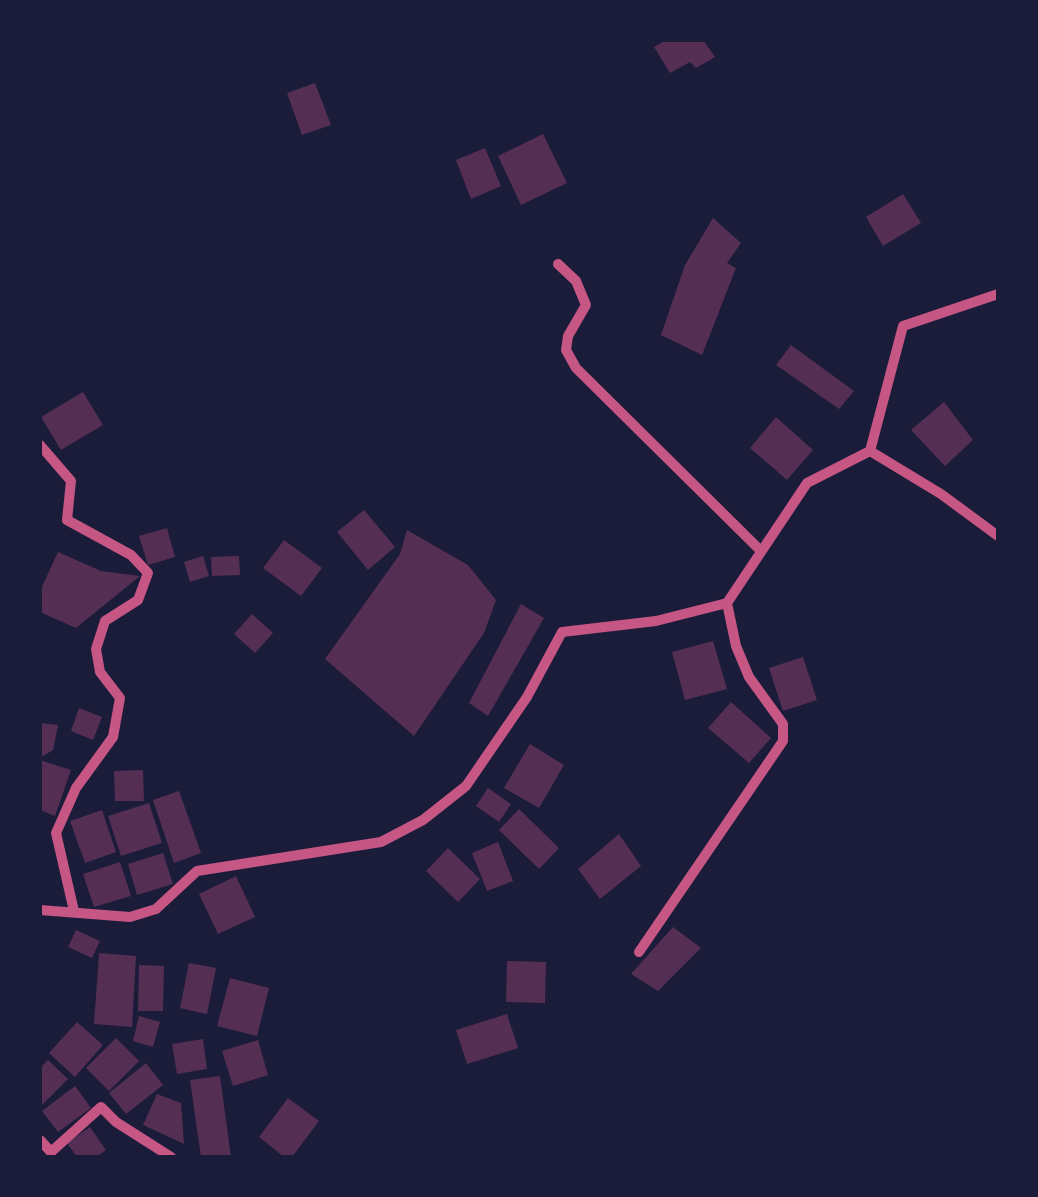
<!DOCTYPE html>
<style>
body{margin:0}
#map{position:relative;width:1038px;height:1197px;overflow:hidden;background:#1b1b3a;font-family:"Public Sans",sans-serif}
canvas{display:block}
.frame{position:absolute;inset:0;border:42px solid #1b1b3a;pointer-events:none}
</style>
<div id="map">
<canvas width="1038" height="1197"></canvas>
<div class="frame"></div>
</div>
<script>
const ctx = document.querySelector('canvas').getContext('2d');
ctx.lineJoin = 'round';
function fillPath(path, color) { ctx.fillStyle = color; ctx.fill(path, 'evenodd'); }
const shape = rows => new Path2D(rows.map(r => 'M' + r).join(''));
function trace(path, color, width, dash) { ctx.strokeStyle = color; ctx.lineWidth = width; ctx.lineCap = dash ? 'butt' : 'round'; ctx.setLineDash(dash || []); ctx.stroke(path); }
fillPath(shape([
 [666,40,703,40,715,57,696,68,690,62,670,73,654,47],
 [315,83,331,125,302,135,287,93],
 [543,134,567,183,521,205,498,156],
 [485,148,501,186,471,199,456,160],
 [903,194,921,223,883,246,866,217],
 [713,218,741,243,727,263,736,268,702,355,661,335,685,265],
 [791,345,854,391,839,409,776,365],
 [83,392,103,425,61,450,41,417],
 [944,402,973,440,945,466,911,430],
 [776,417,813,450,787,480,750,448],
 [364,510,395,547,368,570,337,532],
 [167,528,175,557,148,565,139,536],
 [407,530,468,565,496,600,484,633,414,736,325,659,400,554],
 [284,540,322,568,301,596,263,568],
 [58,552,101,571,140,576,76,628,40,612,40,591],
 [203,556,209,576,190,582,184,562],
 [239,556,240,575,212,576,211,557],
 [521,604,544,618,488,716,469,703],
 [252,614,273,633,255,653,234,634],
 [713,641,727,689,685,700,672,652],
 [803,657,817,700,783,711,769,668],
 [731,702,771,738,749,763,708,728],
 [79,708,102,717,93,740,71,731],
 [40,723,58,725,53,750,40,758],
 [530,744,564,765,539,808,504,788],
 [40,760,71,770,55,816,40,810],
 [143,770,144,801,115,801,114,771],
 [488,788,511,804,499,822,476,806],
 [179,791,201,853,174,863,153,800],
 [149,803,162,843,121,856,108,816],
 [519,809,559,848,539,869,499,830],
 [102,810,116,852,85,863,70,821],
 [619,834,641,866,600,899,578,869],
 [498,842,513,881,487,891,472,853],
 [448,848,480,879,458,902,426,871],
 [163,853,173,884,137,895,128,864],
 [120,862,131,896,94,907,83,874],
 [236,876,255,917,218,934,199,894],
 [673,927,701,948,658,991,631,974],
 [76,930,100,941,92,958,68,947],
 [99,953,136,956,132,1027,94,1024],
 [507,961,546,962,545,1003,506,1002],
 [189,963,216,968,207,1014,180,1008],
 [139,965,164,966,163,1011,138,1011],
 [230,978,269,988,257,1036,217,1026],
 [507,1014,518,1048,467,1064,456,1030],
 [139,1016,160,1022,153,1047,133,1041],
 [77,1022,103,1045,75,1077,49,1053],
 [116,1038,139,1061,109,1091,86,1068],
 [203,1039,207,1069,177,1074,172,1044],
 [258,1040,268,1075,233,1086,222,1051],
 [48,1060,68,1079,40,1107,40,1068],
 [146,1063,163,1085,126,1114,109,1093],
 [220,1076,231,1157,201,1157,190,1080],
 [75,1086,91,1108,58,1132,42,1111],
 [157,1094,181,1103,184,1144,143,1125],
 [288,1098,319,1121,292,1157,284,1157,259,1137],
 [90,1127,106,1150,96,1157,77,1157,67,1143]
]), '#542f53');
trace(shape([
 [558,264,576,281,586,305,568,336,566,350,576,368,761,551],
 [40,445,71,481,67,520,131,555,148,573,138,600,105,621,96,649,100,672,120,698,113,737,76,788,56,833,74,911],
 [870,451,941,494,998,536],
 [40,910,130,917,156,909,197,871,381,842,423,820,466,786,527,697,562,632,656,621,727,603,807,483,870,451,903,326,998,294],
 [639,952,783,741,783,724,749,677,736,646,727,603],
 [40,1140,51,1152,101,1107,116,1122,171,1157]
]), '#c65784', 10);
</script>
